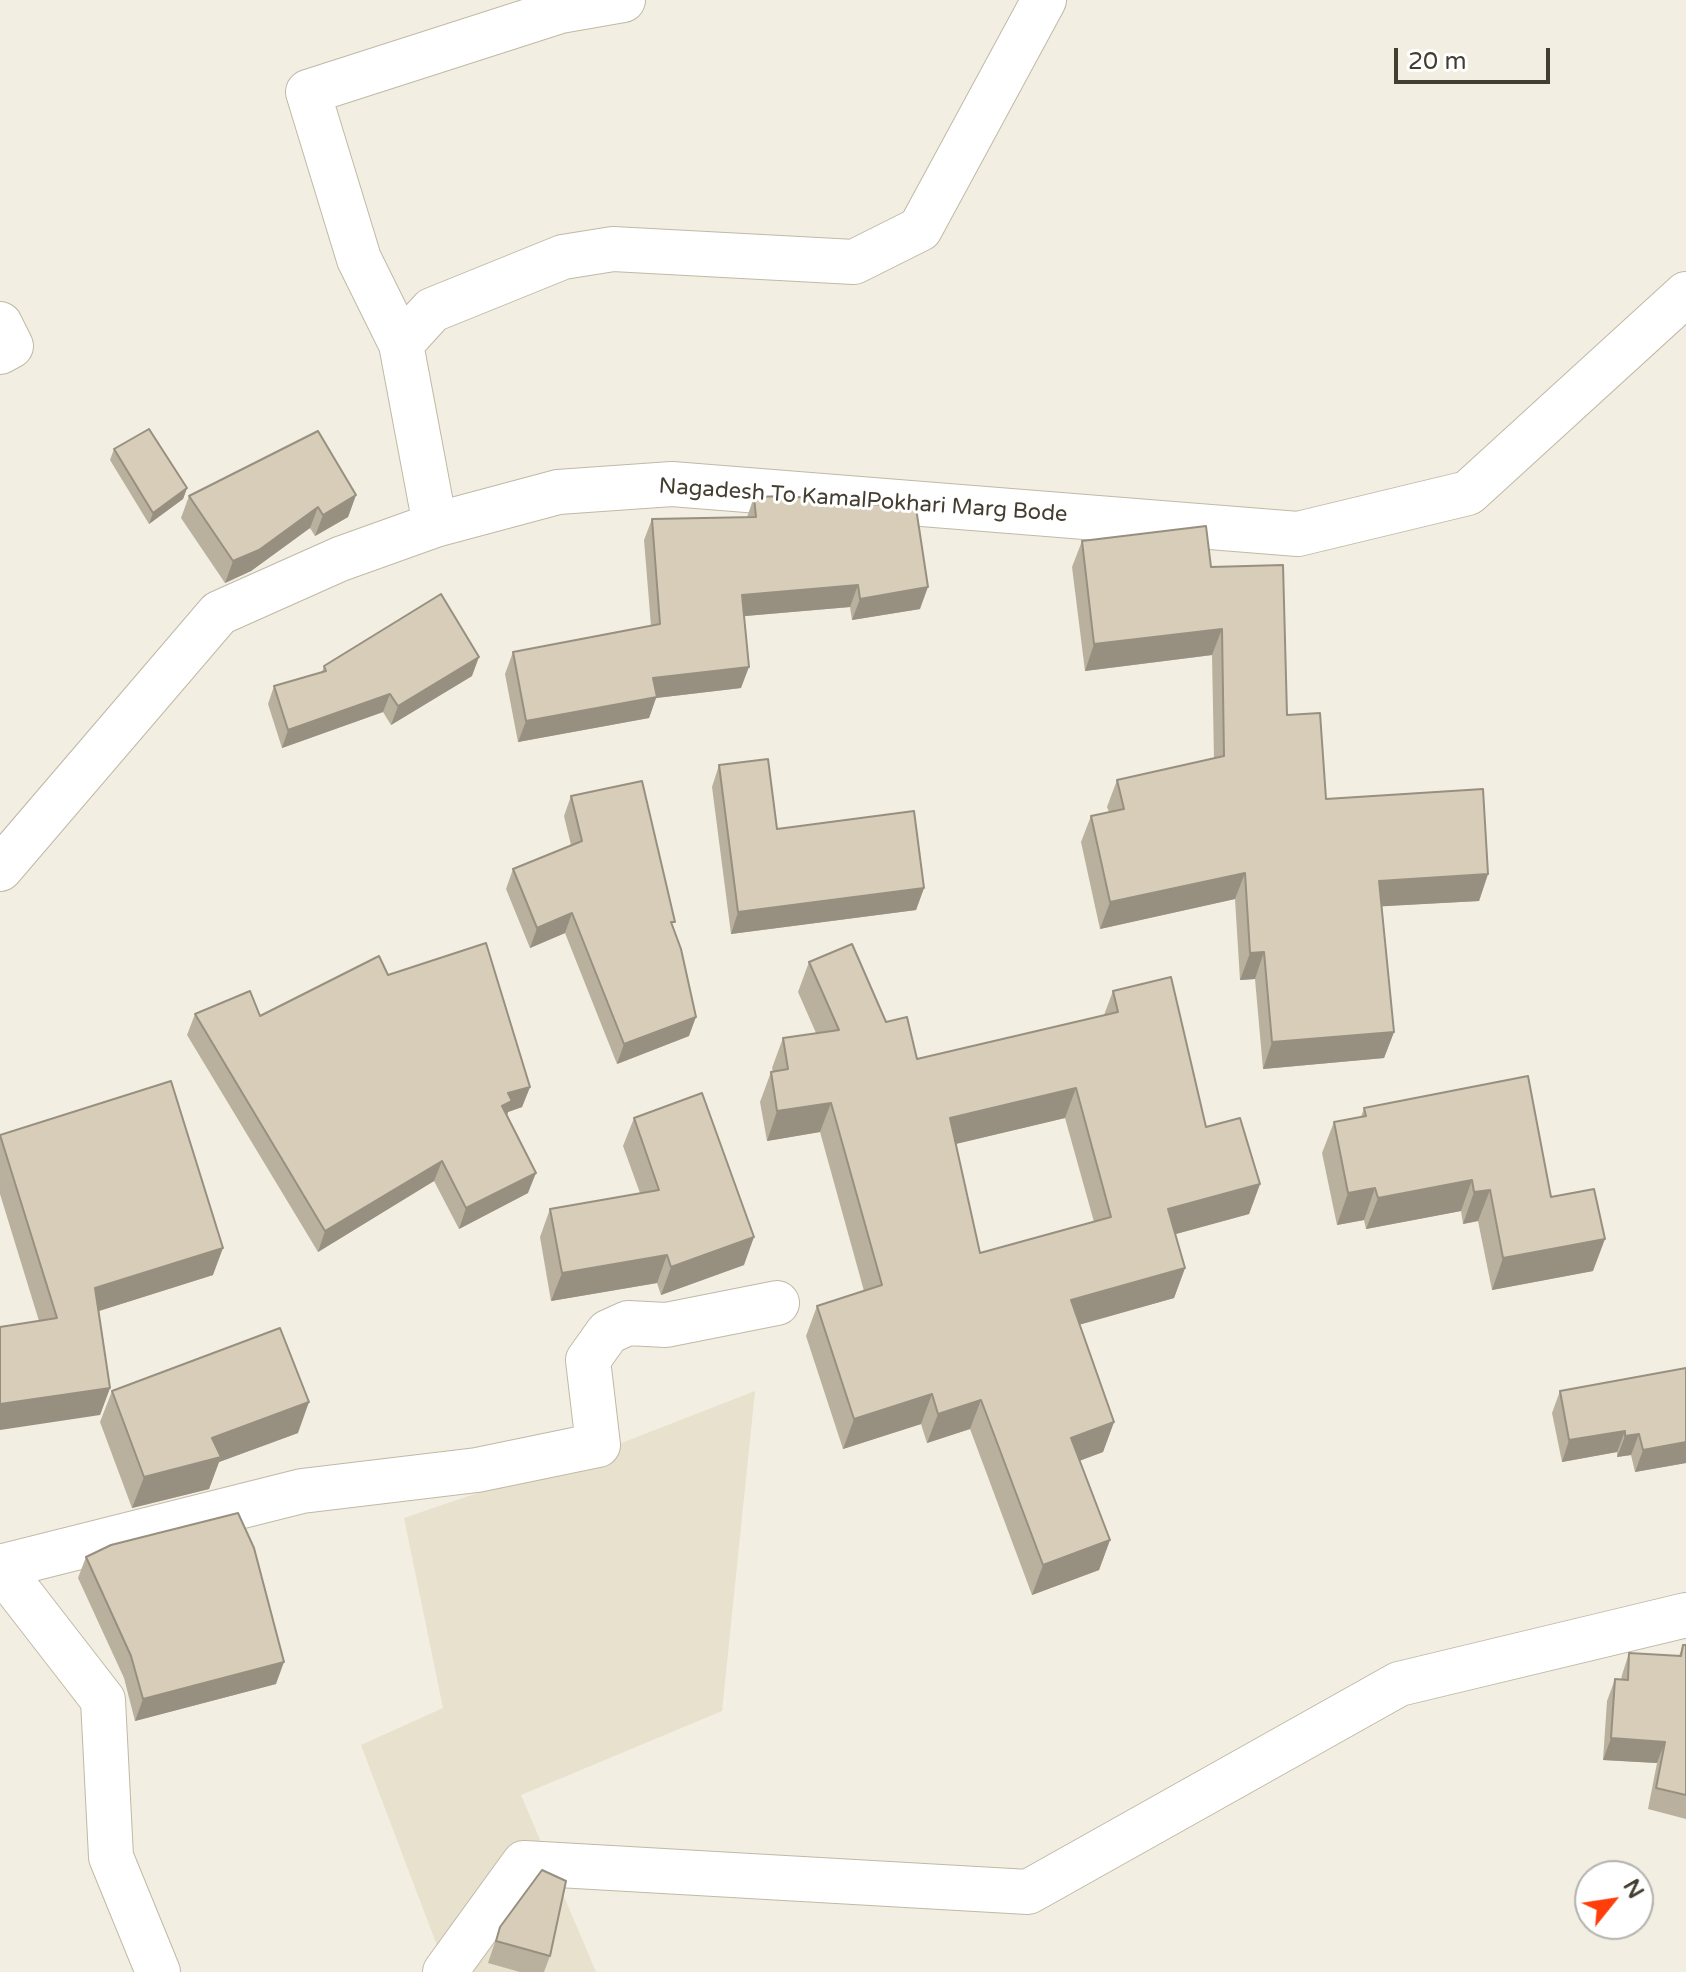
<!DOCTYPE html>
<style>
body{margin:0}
#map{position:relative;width:1686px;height:1972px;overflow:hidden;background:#f2eee1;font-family:"Varela Round",sans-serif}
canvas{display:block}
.north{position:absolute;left:1574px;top:1860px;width:80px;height:80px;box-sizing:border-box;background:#fff;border:2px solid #b4b2ad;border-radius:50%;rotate:60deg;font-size:22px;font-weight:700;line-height:32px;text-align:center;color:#443e31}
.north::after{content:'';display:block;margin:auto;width:28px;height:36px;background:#ff3e0b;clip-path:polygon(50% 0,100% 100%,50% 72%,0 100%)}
.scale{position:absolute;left:1394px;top:48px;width:156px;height:36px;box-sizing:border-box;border:4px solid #443e31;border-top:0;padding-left:10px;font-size:24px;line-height:28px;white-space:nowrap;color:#443e31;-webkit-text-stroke:6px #fff;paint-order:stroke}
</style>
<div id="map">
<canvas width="1686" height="1972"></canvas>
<div class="north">N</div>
<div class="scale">20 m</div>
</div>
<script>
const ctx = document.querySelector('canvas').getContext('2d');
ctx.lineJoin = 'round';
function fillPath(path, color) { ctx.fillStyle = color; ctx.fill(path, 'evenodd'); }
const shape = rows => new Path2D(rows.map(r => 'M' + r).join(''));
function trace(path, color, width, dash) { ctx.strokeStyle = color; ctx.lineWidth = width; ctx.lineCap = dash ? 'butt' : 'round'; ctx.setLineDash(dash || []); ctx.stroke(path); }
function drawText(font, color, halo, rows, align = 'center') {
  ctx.font = font + ' "Varela Round",sans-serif'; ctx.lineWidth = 6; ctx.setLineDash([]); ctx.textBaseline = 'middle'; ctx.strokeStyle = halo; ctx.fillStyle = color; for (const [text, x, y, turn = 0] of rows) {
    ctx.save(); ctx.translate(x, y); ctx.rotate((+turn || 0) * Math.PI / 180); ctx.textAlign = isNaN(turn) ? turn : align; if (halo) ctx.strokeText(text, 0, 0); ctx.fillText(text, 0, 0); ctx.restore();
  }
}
fillPath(shape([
 [755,1391,722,1711,521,1795,596,1972,447,1972,361,1745,443,1708,404,1518,601,1451]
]), '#e7e1ce');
const minor = shape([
 [0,324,11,346,0,352],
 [401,344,359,259,308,92,560,11,623,0],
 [435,525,401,344,432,310,563,257,613,249,854,262,920,229,1044,0],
 [0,869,219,613,340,559,435,525,558,492,672,484,1298,534,1468,493,1686,294],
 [0,1567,302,1491,477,1470,598,1445,588,1360,608,1332,628,1323,666,1325,777,1303],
 [0,1567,103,1700,111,1857,158,1972],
 [445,1972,524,1863,1028,1892,1399,1684,1686,1615]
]);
trace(minor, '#c1b9a6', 46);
trace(minor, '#fff', 44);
fillPath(shape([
 [114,449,187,488,183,499,149,524,110,460],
 [356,495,348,517,315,536,310,528,251,571,225,583,181,518,189,496],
 [754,497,920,609,852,620,850,607,744,616,741,688,656,698,649,718,518,742,505,674,513,652,651,626,644,540,652,519,747,517],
 [1082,541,1211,567,1287,715,1326,799,1488,874,1479,901,1382,906,1394,1032,1384,1058,1263,1069,1255,979,1240,980,1235,899,1100,929,1081,842,1091,816,1109,812,1107,807,1117,780,1214,759,1212,655,1085,671,1072,567],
 [324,666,472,676,391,725,383,712,282,748,268,704,274,686,322,672],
 [719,765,777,829,924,888,916,910,731,934,712,787],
 [571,796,673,927,689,1036,617,1064,565,933,530,948,506,889,513,869,571,845,564,816],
 [809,962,886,1022,917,1059,1104,1015,1113,991,1206,1127,1260,1184,1249,1214,1175,1234,1185,1268,1174,1298,1079,1325,1114,1422,1103,1452,1079,1461,1110,1540,1099,1570,1032,1595,970,1429,927,1443,921,1424,843,1449,806,1336,817,1306,864,1291,820,1132,767,1141,760,1102,771,1072,773,1072,772,1068,783,1038,816,1033,798,992],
 [1065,1118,1094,1222,980,1253,955,1144],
 [388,975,530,1087,522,1107,508,1112,507,1116,528,1193,459,1229,434,1181,318,1252,187,1035,195,1014,260,1016],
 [1364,1108,1551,1197,1593,1271,1492,1290,1478,1221,1463,1224,1461,1211,1366,1229,1364,1220,1337,1225,1322,1153,1334,1122,1361,1117],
 [634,1118,744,1265,661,1295,657,1283,551,1301,540,1237,550,1209,640,1193,623,1146],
 [0,1135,213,1275,99,1311,110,1388,100,1415,39,1321,0,1194],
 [1686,1368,1686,1463,1635,1472,1631,1455,1617,1457,1617,1452,1562,1462,1552,1413,1560,1391],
 [112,1391,298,1433,219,1462,209,1489,132,1508,100,1422],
 [86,1557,276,1684,135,1721,124,1678,78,1578],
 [1683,1645,1686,1645,1686,1819,1648,1809,1657,1763,1603,1760,1607,1701,1615,1679,1621,1680,1622,1675,1629,1653,1679,1656],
 [500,1927,550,1956,544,1972,520,1972,488,1963]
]), '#bab09e');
fillPath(shape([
 [187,488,183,499,149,524,153,513],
 [356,495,348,517,315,536,323,515],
 [318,507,310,528,251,571,225,583,233,561],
 [858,585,850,607,734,617,742,595],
 [928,587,920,609,852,620,860,599],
 [1222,629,1212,655,1085,671,1094,644],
 [479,657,472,676,391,725,398,706],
 [749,667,741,688,656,698,649,718,518,742,526,721,653,678],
 [390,694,383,712,282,748,288,730],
 [1245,873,1235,899,1100,929,1110,902],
 [1488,874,1479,901,1370,907,1379,881],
 [924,888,916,910,731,934,738,912],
 [572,913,565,933,530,948,537,928],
 [1264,952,1255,979,1240,980,1250,953],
 [696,1017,689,1036,617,1064,624,1044],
 [1394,1032,1384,1058,1263,1069,1272,1042],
 [530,1087,522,1107,508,1112,505,1122,502,1106,508,1093],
 [1076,1088,1065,1118,939,1148,950,1118],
 [831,1103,820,1132,767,1141,777,1111],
 [442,1161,434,1181,318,1252,325,1231],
 [536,1173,528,1193,459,1229,466,1208],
 [1472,1180,1461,1211,1366,1229,1378,1198],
 [1260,1184,1249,1214,1158,1239,1168,1209],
 [1375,1188,1364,1220,1337,1225,1348,1193],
 [1490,1190,1478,1221,1463,1224,1474,1192],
 [754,1237,744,1265,661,1295,671,1267],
 [1605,1239,1593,1271,1492,1290,1503,1258],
 [223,1248,213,1275,86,1315,95,1288],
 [667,1255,657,1283,551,1301,562,1273],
 [1185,1268,1174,1298,1060,1330,1071,1300],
 [110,1388,100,1415,0,1430,0,1404],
 [932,1394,921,1424,843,1449,854,1419],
 [981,1400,970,1429,927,1443,938,1414],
 [309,1402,298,1433,219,1462,209,1489,132,1508,144,1477,212,1438],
 [1114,1422,1103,1452,1060,1468,1071,1438],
 [1625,1431,1617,1452,1562,1462,1569,1440],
 [1639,1434,1631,1455,1617,1457,1625,1436],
 [1686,1442,1686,1463,1635,1472,1643,1450],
 [1110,1540,1099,1570,1032,1595,1043,1565],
 [284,1662,276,1684,135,1721,143,1699],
 [1611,1738,1665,1742,1657,1763,1603,1760]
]), '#979081');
const building = shape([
 [149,429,187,488,153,513,114,449,149,429],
 [318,431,356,495,323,515,318,507,259,550,233,561,189,496,318,431],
 [786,496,916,508,928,587,860,599,858,585,742,595,749,667,653,678,657,697,526,721,513,652,660,624,652,519,756,517,754,497,786,496],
 [1206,526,1211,567,1283,565,1287,715,1320,713,1326,799,1483,789,1488,874,1379,881,1394,1032,1272,1042,1264,952,1250,953,1245,873,1110,902,1091,816,1124,809,1117,780,1224,756,1222,629,1094,644,1082,541,1206,526],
 [441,594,479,657,398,706,390,694,288,730,274,686,326,671,324,666,441,594],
 [768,759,777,829,914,811,924,888,738,912,719,765,768,759],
 [642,781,675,922,671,922,681,949,696,1017,624,1044,572,913,537,928,513,869,582,841,571,796,642,781],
 [486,943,530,1087,508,1093,512,1101,502,1106,536,1173,466,1208,442,1161,325,1231,195,1014,250,991,260,1016,379,956,388,975,486,943],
 [852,944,886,1022,907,1017,917,1059,1118,1012,1113,991,1171,977,1206,1127,1240,1118,1260,1184,1168,1209,1185,1268,1071,1300,1114,1422,1071,1438,1110,1540,1043,1565,981,1400,938,1414,932,1394,854,1419,817,1306,882,1285,831,1103,777,1111,771,1072,788,1069,783,1038,839,1030,809,962,852,944],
 [1076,1088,1111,1217,980,1253,950,1118,1076,1088],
 [1528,1076,1551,1197,1594,1189,1605,1239,1503,1258,1490,1190,1474,1192,1472,1180,1378,1198,1375,1188,1348,1193,1334,1122,1366,1116,1364,1108,1528,1076],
 [171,1081,223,1248,95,1288,110,1388,0,1404,0,1327,57,1318,0,1135,171,1081],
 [702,1093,754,1237,671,1267,667,1255,562,1273,550,1209,659,1190,634,1118,702,1093],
 [280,1328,309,1402,212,1438,221,1457,144,1477,112,1391,280,1328],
 [1686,1368,1686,1442,1643,1450,1639,1434,1625,1436,1625,1431,1569,1440,1560,1391,1686,1368],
 [238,1513,254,1548,284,1662,143,1699,131,1656,86,1557,111,1545,238,1513],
 [1683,1645,1686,1645,1686,1795,1656,1788,1665,1742,1611,1738,1615,1679,1628,1680,1629,1653,1681,1656,1683,1645],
 [542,1870,566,1881,550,1956,496,1941,500,1927,542,1870]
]);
fillPath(building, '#d8cdb8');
trace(building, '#979081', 2);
drawText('22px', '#443e31', '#fff', [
 ["Nagadesh To KamalPokhari Marg Bode",863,501,4]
]);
</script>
